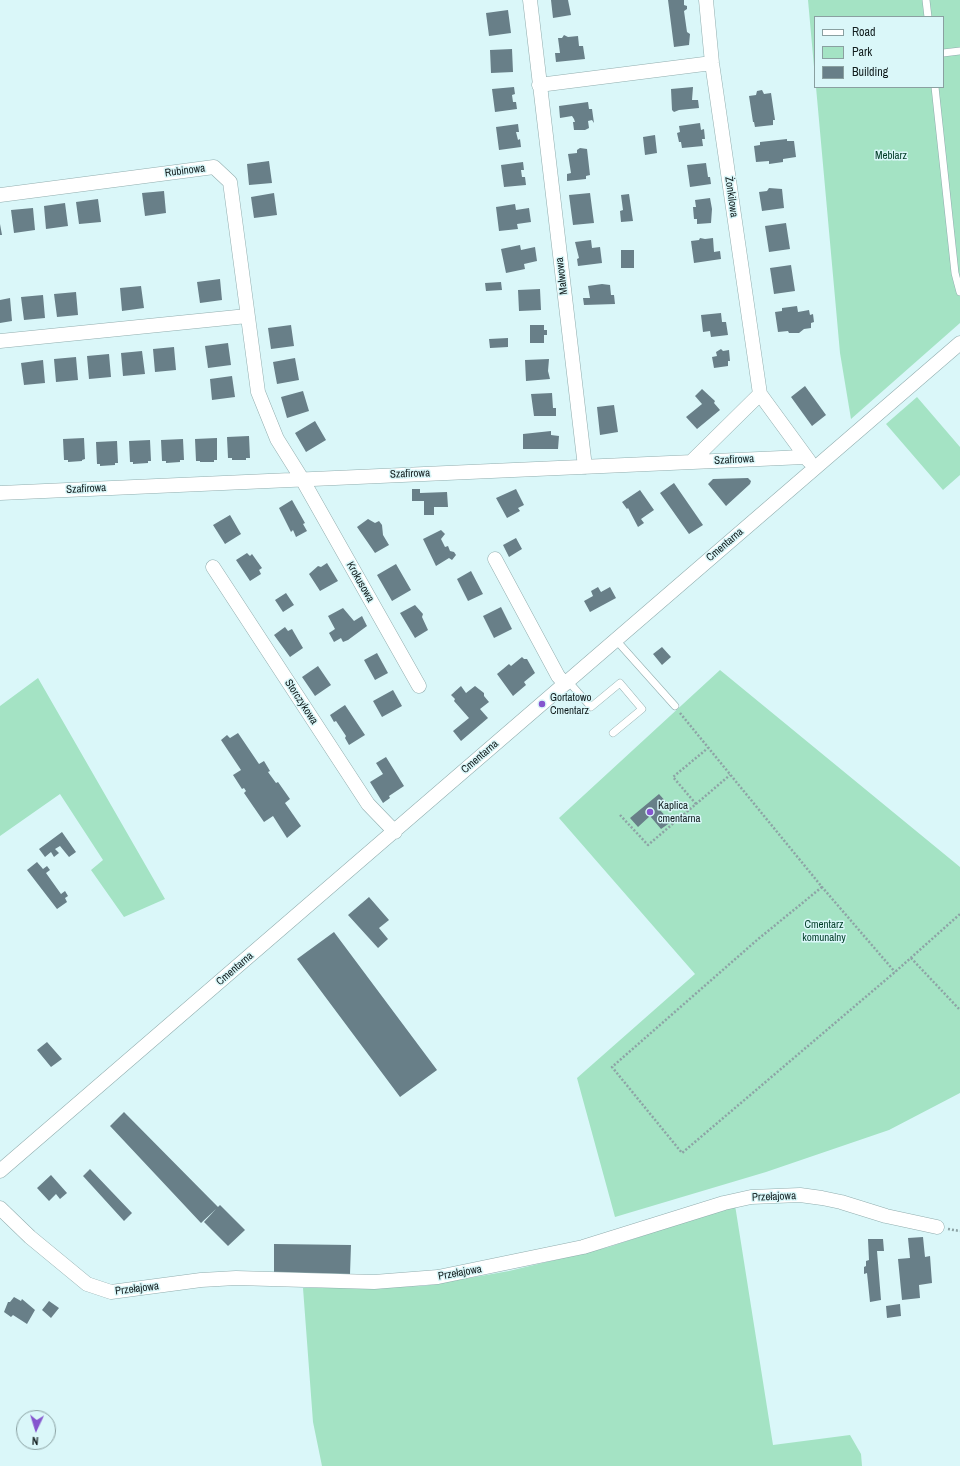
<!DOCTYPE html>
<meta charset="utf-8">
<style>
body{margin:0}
#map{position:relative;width:960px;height:1466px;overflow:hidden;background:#daf7f9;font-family:"Archivo Narrow",sans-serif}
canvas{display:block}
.legend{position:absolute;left:814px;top:16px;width:130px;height:72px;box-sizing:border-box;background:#daf7f9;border:1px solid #8aa0a1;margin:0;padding:5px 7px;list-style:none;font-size:12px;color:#121d1e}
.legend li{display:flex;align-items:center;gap:8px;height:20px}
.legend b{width:20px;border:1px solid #8aa0a1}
.north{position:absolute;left:16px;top:1410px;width:40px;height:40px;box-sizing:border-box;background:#daf7f9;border:1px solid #8aa0a1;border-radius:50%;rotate:184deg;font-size:11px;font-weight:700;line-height:16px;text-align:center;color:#121d1e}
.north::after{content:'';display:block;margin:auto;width:14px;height:18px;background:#8555ce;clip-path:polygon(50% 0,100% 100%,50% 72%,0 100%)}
</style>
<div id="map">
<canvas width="960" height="1466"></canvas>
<ul class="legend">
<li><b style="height:5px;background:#fff"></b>Road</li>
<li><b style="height:11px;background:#a4e3c4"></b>Park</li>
<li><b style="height:11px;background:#687f88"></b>Building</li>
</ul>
<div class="north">N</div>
</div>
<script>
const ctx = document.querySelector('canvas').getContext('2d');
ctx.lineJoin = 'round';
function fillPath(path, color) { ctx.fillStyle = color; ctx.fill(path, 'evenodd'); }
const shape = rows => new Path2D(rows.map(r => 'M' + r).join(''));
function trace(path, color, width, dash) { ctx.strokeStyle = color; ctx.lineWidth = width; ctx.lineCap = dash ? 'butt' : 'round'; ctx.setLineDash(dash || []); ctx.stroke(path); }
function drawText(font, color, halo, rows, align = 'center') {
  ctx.font = font + ' "Archivo Narrow",sans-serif'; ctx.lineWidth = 3; ctx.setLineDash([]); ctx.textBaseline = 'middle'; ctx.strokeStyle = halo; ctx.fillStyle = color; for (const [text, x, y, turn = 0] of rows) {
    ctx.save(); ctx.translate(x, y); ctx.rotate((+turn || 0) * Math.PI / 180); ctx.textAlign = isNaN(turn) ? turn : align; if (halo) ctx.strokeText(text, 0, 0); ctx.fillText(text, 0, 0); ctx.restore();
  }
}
fillPath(shape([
 [808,0,960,0,960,323,851,419,840,353,816,87,943,87,943,17,815,17,815,78],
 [917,397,960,447,960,475,943,490,886,424],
 [720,670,960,867,960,1093,889,1130,766,1172,615,1217,577,1078,695,974,559,818],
 [38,678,165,899,124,917,91,870,103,860,60,794,0,836,0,706],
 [735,1205,773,1445,850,1435,861,1454,862,1466,322,1466,313,1422,303,1288,424,1286,509,1271,609,1247]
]), '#a4e3c4');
fillPath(shape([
 [551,0,568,0,571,15,553,18],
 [668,0,684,0,684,5,687,6,687,9,684,11,687,32,690,34,689,45,674,47],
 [508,10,511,33,489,36,486,13],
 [564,35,568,37,578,36,579,46,583,46,585,59,556,62,555,53,560,53,558,38,562,38],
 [512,49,513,72,491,73,490,50],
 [514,87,515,94,512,95,513,102,516,102,517,109,495,112,492,89],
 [693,87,692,100,698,100,699,108,679,110,674,112,672,110,671,89],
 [762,90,764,94,771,93,775,120,773,120,773,125,755,127,754,122,753,122,749,96,756,95,757,91],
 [588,102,589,109,592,109,594,123,592,120,588,121,589,128,585,130,574,130,573,122,575,122,574,119,572,116,560,118,559,106],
 [700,123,701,130,704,129,705,139,702,139,703,146,682,148,681,142,679,142,677,133,680,132,679,126],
 [518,124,519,132,516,132,518,140,520,139,521,147,499,150,496,127],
 [655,135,657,153,645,155,643,137],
 [787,139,787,141,794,141,796,157,783,159,783,162,769,164,769,161,756,162,754,146,760,145,760,142],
 [580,148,587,149,590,175,586,176,586,179,567,181,567,174,571,173,568,154,577,153,577,150],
 [269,161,272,183,249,185,247,164],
 [523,162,524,170,521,170,522,177,525,177,526,185,504,187,501,165],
 [706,163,708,177,710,177,711,184,690,187,687,165],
 [769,188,782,189,784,208,762,211,759,192,767,191],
 [164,191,166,213,145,216,142,193],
 [274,193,277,215,254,218,251,197],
 [590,193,594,223,573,225,569,195],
 [629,194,633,221,621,222,620,211,623,210,621,195],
 [710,198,712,209,711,223,697,224,697,219,694,219,693,207,696,207,695,200],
 [98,199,101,222,79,224,76,202],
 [65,203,68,226,46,229,44,206],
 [515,204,516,210,529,208,531,222,517,224,518,229,499,231,496,207],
 [33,208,35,230,14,233,11,210],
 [786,223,790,249,769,252,765,226],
 [0,224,2,235,0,235],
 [700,238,705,239,713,238,714,252,720,251,721,259,694,263,691,241,699,240],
 [591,240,592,248,600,247,602,263,578,266,577,259,579,258,575,242],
 [520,245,521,250,535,247,537,261,524,264,525,269,506,273,501,249],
 [621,250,634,250,634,268,621,268],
 [791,265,795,291,774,294,770,268],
 [220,279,222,300,200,303,197,282],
 [501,282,502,290,486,291,485,283],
 [602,284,610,285,611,295,614,295,615,304,584,305,583,298,590,298,588,286],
 [141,286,144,308,122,311,120,288],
 [540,289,541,310,519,311,518,290],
 [76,292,78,315,57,317,54,294],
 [43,295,45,318,24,320,21,297],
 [10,298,12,321,0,323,0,300],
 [797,306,798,312,809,310,810,315,813,314,814,322,811,323,811,328,804,329,799,333,789,333,788,331,778,332,775,312,782,311,782,308],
 [721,313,722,322,726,322,728,335,711,337,710,331,703,332,701,315],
 [291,325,294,346,271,349,268,328],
 [530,325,544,325,544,330,547,330,547,335,544,335,544,343,530,343],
 [508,338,508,347,490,348,489,339],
 [228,343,231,365,208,368,205,346],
 [174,347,176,370,155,372,153,349],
 [721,349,723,351,729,350,730,361,728,361,728,366,714,368,712,357,717,356,716,352],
 [142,351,145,374,123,376,121,353],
 [109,354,111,377,89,379,87,356],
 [76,357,78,380,56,382,54,359],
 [295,358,299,380,277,384,273,362],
 [549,359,548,371,550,379,526,381,525,360],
 [43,360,45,383,24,385,21,363],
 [232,376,235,397,212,400,210,379],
 [805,386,826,415,812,426,791,397],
 [702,389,715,401,714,403,720,410,697,429,686,417,702,404,695,396],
 [303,391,309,411,287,418,281,397],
 [552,393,553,408,556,408,556,416,534,416,531,394],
 [614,405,618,432,600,435,597,407],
 [315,421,326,440,306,452,295,433],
 [551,431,551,435,559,436,558,449,523,449,523,434],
 [249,436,250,458,246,458,246,460,232,460,232,458,228,458,227,437],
 [84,438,85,459,82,460,82,461,68,462,68,460,64,460,63,439],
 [217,438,217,460,214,460,214,462,200,462,200,461,196,461,195,439],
 [183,439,184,460,180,460,180,462,166,463,166,461,162,461,161,440],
 [150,440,151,461,148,461,148,463,133,464,133,462,130,462,129,441],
 [117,441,118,463,115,463,115,465,100,466,100,464,97,464,96,442],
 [748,478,751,481,750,484,726,506,708,484,713,479],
 [674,483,703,525,689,534,660,493],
 [412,489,420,489,420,493,447,492,448,507,434,507,434,515,424,515,424,501,412,501],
 [516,489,524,505,518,508,520,511,507,518,496,498],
 [640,490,654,510,641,519,644,523,638,527,628,508,627,509,622,502],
 [292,500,305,523,303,524,307,531,296,537,293,530,291,532,279,508],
 [230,515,241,534,225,544,213,525],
 [368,519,375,523,379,521,382,525,383,535,389,545,375,553,357,527],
 [441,530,445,534,441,539,445,547,448,546,450,551,454,552,456,555,452,560,449,558,436,566,423,539],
 [516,538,522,549,509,557,503,545],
 [247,553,250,556,252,554,262,568,259,570,261,574,250,581,236,560],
 [327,563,338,581,320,591,309,574,318,566,321,567],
 [396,564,411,590,392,601,377,575],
 [471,571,483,594,468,601,457,579],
 [598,587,601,592,610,587,616,598,590,612,584,601,593,596,591,591],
 [286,593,294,605,283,612,275,600],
 [415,605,423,614,422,617,428,630,415,638,400,613],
 [501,607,512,629,494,638,483,616],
 [343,608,354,621,362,616,367,626,348,640,343,642,341,638,334,642,329,633,335,629,328,616],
 [285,627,288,631,292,629,303,648,290,657,274,635],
 [662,647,671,657,662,665,653,654],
 [377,653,388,673,375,680,364,660],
 [522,657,524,659,527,659,535,673,524,682,526,685,513,696,497,674,509,664,511,666],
 [318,666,331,685,315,696,302,677],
 [461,686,466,693,475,686,484,693,484,696,489,702,480,709,488,718,461,741,453,731,469,718,454,701,455,699,451,695],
 [393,690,402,706,382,717,373,701],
 [345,705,365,735,349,745,345,738,346,736,336,721,334,722,330,715],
 [238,733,259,764,264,761,270,771,268,772,276,783,278,782,290,799,285,803,301,826,287,838,273,816,264,822,244,793,246,791,244,788,242,789,233,775,241,770,221,740,227,735,230,738],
 [386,757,404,786,389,796,390,798,383,803,370,782,383,774,376,763],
 [659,794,667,803,659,809,671,822,661,829,650,816,638,827,630,818],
 [62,832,76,852,69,857,60,846,55,849,59,853,54,857,51,852,45,857,39,849],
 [37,862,43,869,47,866,50,870,46,873,61,894,65,891,68,896,65,898,67,902,57,909,27,870],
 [369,897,389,920,379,928,388,939,378,948,348,915],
 [334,932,437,1070,400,1097,297,959],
 [47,1042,62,1059,51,1067,37,1050],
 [124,1112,218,1207,220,1205,245,1230,228,1246,204,1222,216,1209,201,1223,110,1126],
 [90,1169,132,1213,124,1221,83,1176],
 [51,1175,67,1193,60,1199,56,1194,49,1201,37,1188],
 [923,1237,925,1257,930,1256,932,1283,919,1285,920,1298,902,1300,898,1259,910,1258,908,1238],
 [868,1239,883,1239,884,1251,877,1251,881,1300,870,1302,867,1273,864,1274,864,1267,866,1266,866,1261,869,1260],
 [274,1244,351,1245,350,1274,274,1273],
 [14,1297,21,1301,22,1299,35,1310,27,1324,13,1315,11,1317,4,1312,8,1302,10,1302],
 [49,1301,59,1308,51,1318,42,1310],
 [900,1304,901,1316,887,1318,886,1306]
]), '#687f88');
const lane = shape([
 [926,0,928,17],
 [943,53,960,51],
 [935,87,955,273,960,292],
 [616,640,675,706],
 [568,681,591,707,620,683,642,709,613,733]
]);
const street = shape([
 [530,0,585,467],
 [539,85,712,63],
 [0,195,214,167,230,182,258,392,277,439,302,479,419,686],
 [0,341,247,316],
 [760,394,809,461],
 [691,462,760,394,712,63,706,0],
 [0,493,804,457],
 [495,559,558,676,565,684],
 [213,567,368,804,395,832],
 [0,1171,960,343],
 [0,1208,30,1237,87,1284,111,1292,201,1280,236,1278,374,1282,438,1277,583,1247,724,1203,751,1197,800,1195,822,1198,841,1202,886,1216,937,1227]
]);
trace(lane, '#91adae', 8);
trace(street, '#91adae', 15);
trace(shape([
 [680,713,822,887,895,972],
 [696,804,673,777,708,748],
 [620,815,648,845,730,775],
 [822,887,757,940,612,1067,682,1153,895,972,960,914],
 [911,958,960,1010],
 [948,1229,960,1231]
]), '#8da3a5', 2.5, [2, 2]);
trace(lane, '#fff', 7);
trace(street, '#fff', 14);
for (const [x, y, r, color] of [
 [542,704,4,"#8555ce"],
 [650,812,4,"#8555ce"]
]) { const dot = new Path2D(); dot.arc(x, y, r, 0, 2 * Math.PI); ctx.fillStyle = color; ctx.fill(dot); trace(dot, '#daf7f9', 1.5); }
drawText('11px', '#023d28', '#daf7f9', [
 ["Meblarz",891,156],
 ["Cmentarz",824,925],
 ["komunalny",824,938]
]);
drawText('11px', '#121d1e', '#daf7f9', [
 ["Rubinowa",185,171,-7],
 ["Żonkilowa",731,197,82],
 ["Malwowa",562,276,-97],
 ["Szafirowa",734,460,-3],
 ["Szafirowa",410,474,-2],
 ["Szafirowa",86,489,-3],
 ["Cmentarna",725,545,-41],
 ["Krokusowa",360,582,60],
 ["Storczykowa",301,702,57],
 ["Cmentarna",480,757,-41],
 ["Cmentarna",235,969,-41],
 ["Przełajowa",774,1197,-2],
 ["Przełajowa",460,1273,-10],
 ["Przełajowa",137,1289,-7]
]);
drawText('11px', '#121d1e', '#daf7f9', [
 ["Gortatowo",550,698],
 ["Cmentarz",550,711],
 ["Kaplica",658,806],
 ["cmentarna",658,819]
], 'left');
</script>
